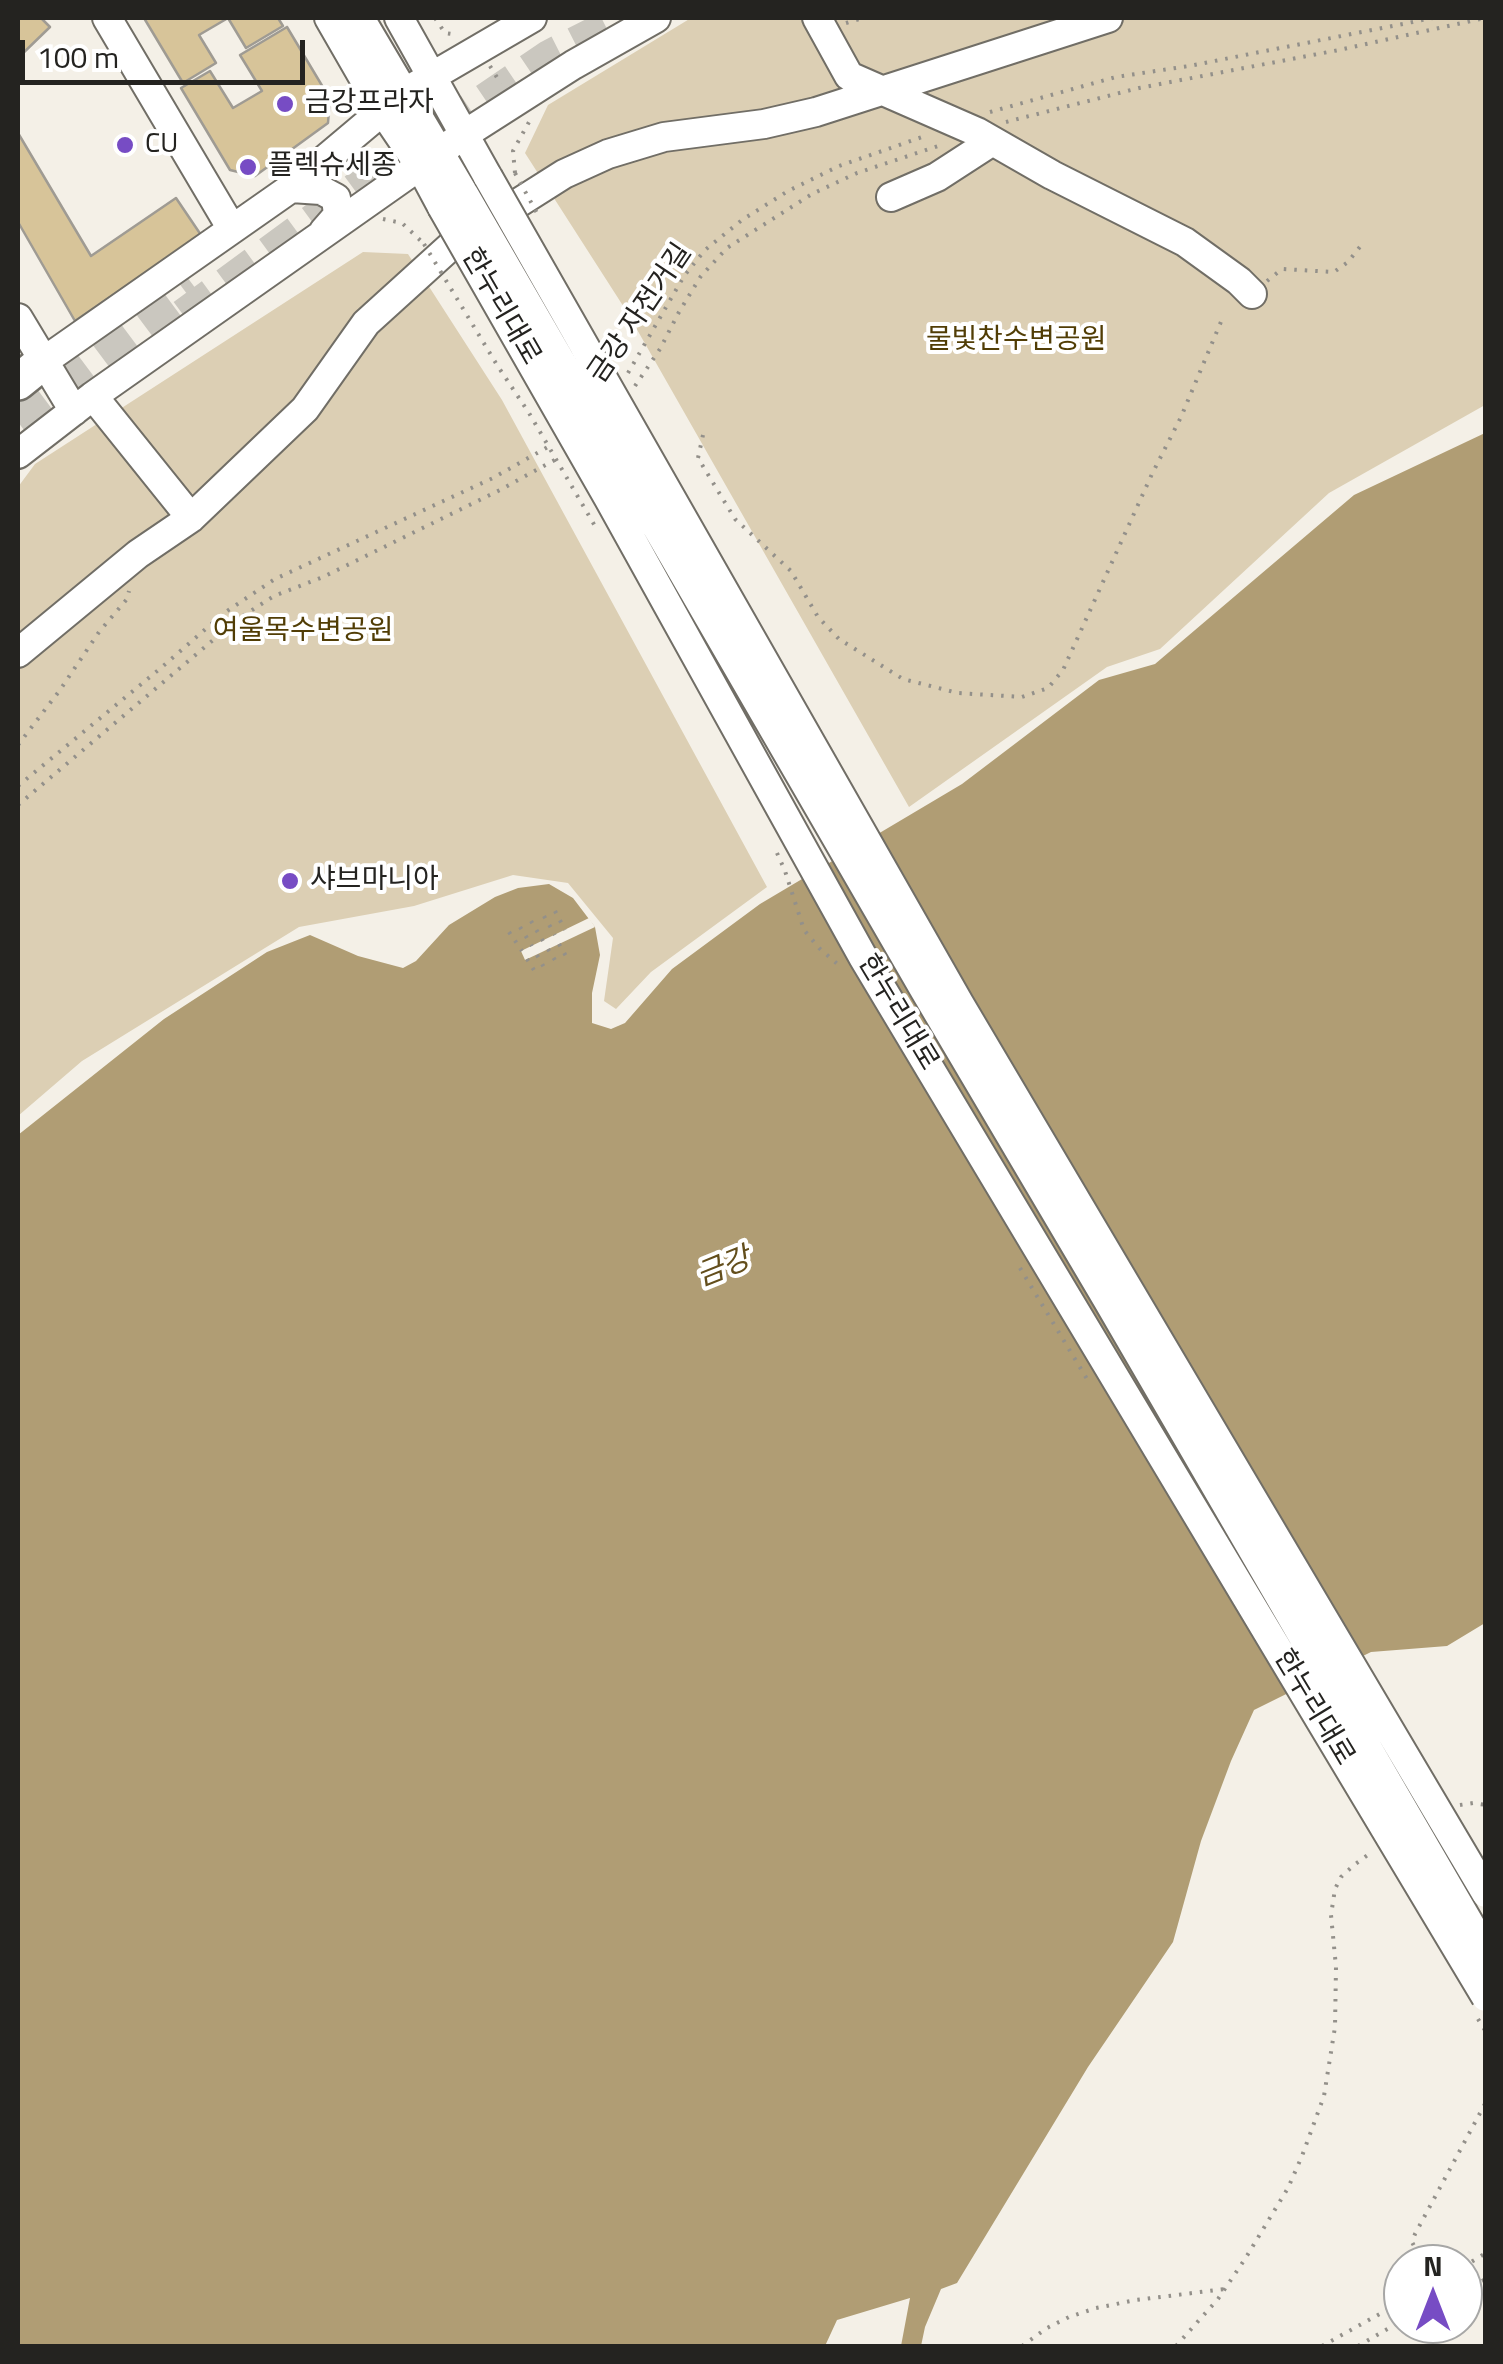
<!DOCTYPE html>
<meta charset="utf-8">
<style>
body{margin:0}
#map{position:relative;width:1503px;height:2364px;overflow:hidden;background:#f4f0e7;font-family:"Titillium Web",sans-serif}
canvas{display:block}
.frame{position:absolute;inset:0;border:20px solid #242320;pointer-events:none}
.north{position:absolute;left:1383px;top:2244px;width:100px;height:100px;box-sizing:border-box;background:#fff;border:2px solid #a7a7a6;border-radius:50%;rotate:0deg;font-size:28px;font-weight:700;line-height:40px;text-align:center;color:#242320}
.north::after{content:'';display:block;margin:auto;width:35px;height:45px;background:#774cc4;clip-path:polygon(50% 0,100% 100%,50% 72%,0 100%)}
.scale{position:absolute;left:20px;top:40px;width:285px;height:45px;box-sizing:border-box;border:5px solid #242320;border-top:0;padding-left:12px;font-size:30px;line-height:35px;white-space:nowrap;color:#242320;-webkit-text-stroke:8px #fff;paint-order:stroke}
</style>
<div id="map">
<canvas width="1503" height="2364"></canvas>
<div class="frame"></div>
<div class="north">N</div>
<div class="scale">100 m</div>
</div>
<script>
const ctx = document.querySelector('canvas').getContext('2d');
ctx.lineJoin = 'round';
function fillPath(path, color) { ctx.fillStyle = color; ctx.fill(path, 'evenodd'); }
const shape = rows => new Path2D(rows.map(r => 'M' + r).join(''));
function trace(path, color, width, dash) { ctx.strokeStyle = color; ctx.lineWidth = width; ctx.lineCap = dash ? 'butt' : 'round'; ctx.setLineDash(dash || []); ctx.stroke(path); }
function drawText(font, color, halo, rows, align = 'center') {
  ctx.font = font + ' "Titillium Web","Noto Sans KR",sans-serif'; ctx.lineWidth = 8; ctx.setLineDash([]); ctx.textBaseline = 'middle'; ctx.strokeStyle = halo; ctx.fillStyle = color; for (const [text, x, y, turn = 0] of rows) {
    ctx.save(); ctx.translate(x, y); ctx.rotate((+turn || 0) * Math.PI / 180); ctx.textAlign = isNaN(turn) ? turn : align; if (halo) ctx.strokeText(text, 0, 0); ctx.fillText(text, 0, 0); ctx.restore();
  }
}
fillPath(shape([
 [691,18,1485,18,1485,405,1329,493,1160,649,1107,667,909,807,627,312,525,153,548,105],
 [363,252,408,254,502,400,767,887,651,972,616,1009,604,1001,613,938,568,883,513,875,414,906,299,927,82,1061,18,1116,18,487,35,464]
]), '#dccfb4');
fillPath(shape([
 [1485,433,1485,1623,1447,1646,1371,1652,1254,1710,1231,1761,1201,1841,1173,1942,1088,2067,957,2283,941,2289,925,2327,921,2346,901,2346,910,2298,837,2320,825,2346,18,2346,18,1135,164,1019,267,952,310,935,358,956,403,968,416,961,449,925,495,897,518,888,549,884,573,898,595,927,600,955,592,993,592,1023,611,1029,625,1023,672,969,760,904,962,784,1099,680,1155,664,1354,495]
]), '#b09d74');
fillPath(shape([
 [589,918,595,927,525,960,521,951]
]), '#f4f0e7');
const building = shape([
 [18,18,41,18,50,27,18,58,18,18],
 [144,18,278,18,283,26,246,48,228,18,199,35,216,63,183,83,144,18],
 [287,27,330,99,328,123,255,176,230,170,181,88,210,71,233,108,262,91,240,55,287,27],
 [18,133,91,256,176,198,201,235,75,321,18,222,18,133]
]);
fillPath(building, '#d7c499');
trace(building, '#9f9b93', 2.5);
trace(shape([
 [184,316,386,168,550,57,627,18],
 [18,422,196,289]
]), '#cac7bf', 35, [35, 18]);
const minor = shape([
 [107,18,232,229],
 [329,18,382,110,420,166,442,207],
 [360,18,464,194],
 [399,18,488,177],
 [817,18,849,76,977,132,1052,175,1185,242,1239,281,1252,294],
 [291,188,321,190,336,198,338,215,324,231],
 [891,197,937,177,991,142],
 [18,318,74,411],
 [44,361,291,188,405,92,532,18],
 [93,396,191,518],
 [18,454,93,396,465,134,573,65,656,18],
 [18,653,138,554,191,518,305,409,366,323,452,245,564,174,608,154,664,137,764,124,816,112,1108,18]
]);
const major = shape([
 [18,382,44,361]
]);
trace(minor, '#716e66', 32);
trace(major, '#716e66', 40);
trace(shape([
 [435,18,445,33,458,35],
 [846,23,863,18],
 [490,66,501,84],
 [990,112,1116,77,1189,66,1433,18],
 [1006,122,1139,88,1339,50,1485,18],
 [515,173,513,151,529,122],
 [383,219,402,223,421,241],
 [1267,281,1282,269,1334,272,1348,262,1363,243],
 [628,373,684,276,705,250,742,220,788,191,839,166,925,136],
 [635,386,660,349,679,312,701,276,727,248,812,194,857,173,941,145],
 [703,435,698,458,735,519,791,571,818,617,839,639,903,679,958,693,1022,697,1048,688,1063,670,1152,474,1181,417,1223,317],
 [18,745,60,690,99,632,127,599,129,591],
 [18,786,162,667,224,613,275,579,493,478,553,444],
 [18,805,238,619,274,596,323,577,500,490,560,457],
 [555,911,565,930],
 [544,916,555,935],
 [531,921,543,941],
 [520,927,532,946],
 [509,932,522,951],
 [559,944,567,958],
 [548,949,558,965],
 [537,955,546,971],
 [527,959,537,975],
 [1460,1805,1473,1803,1486,1805],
 [1423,2264,1412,2242,1415,2234,1486,2102],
 [1463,2267,1486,2253],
 [1463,2290,1486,2279],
 [1022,2346,1047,2328,1069,2317,1096,2308,1136,2300,1225,2289],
 [1176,2346,1218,2299,1245,2259,1288,2188,1302,2156,1324,2096,1335,2027,1336,1967,1331,1915,1335,1889,1341,1877,1354,1865,1372,1852],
 [1322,2346,1403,2301],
 [1358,2346,1403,2320]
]), '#93908a', 4, [2.5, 8]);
trace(minor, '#fff', 28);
trace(major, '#fff', 35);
const minorBridge = shape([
 [488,177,959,1003,1486,1893],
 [464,194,925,991,1108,1301,1486,1952],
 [442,207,609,499,863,957,1486,1997]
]);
trace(minorBridge, '#716e66', 32, []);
trace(shape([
 [515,173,538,215],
 [424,244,497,365,529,413,595,526],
 [777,853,785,871,804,930,819,948,842,968],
 [1020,1268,1090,1384],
 [1478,2019,1486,2032]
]), '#93908a', 4, [2.5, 8]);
trace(minorBridge, '#fff', 28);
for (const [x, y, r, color] of [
 [285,104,10,"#774cc4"],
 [125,145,10,"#774cc4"],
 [248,167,10,"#774cc4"],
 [290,881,10,"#774cc4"]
]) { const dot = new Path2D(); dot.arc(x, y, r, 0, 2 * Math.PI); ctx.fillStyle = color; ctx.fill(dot); trace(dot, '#fff', 4); }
drawText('28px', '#242320', '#fff', [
 ["금강프라자",305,104],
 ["CU",145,145],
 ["플렉슈세종",268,167],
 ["샤브마니아",310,881]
], 'left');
drawText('28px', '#242320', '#fff', [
 ["한누리대로",500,307,60],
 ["금강 자전거길",641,314,-56],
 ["한누리대로",897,1013,59],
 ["한누리대로",1313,1708,59]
]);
drawText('28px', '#513d05', '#fff', [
 ["물빛찬수변공원",1016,341],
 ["여울목수변공원",303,632]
]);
drawText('italic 30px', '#634e1c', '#fff', [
 ["금강",724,1269,-22]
]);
</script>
